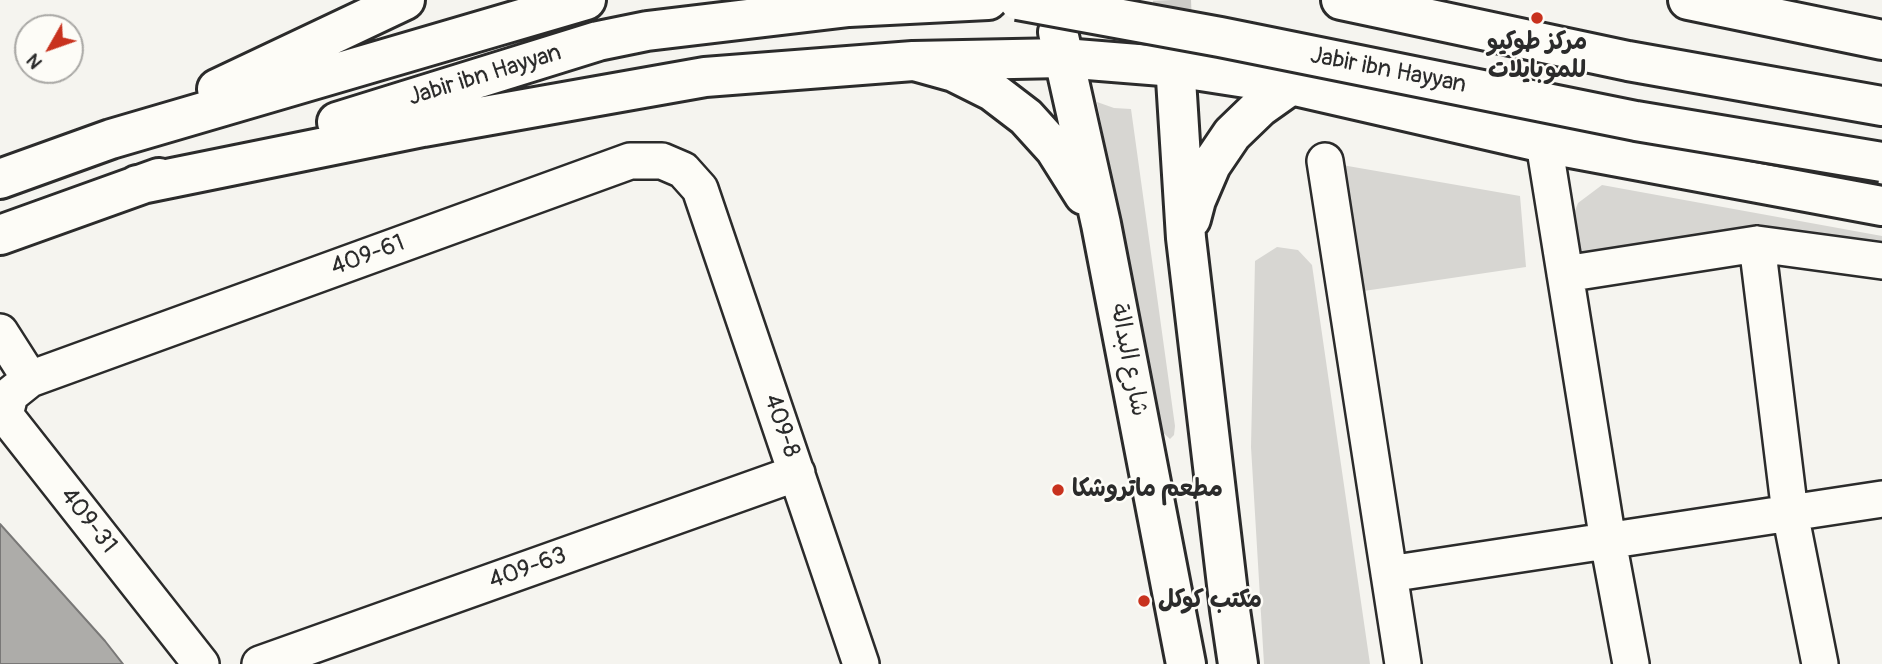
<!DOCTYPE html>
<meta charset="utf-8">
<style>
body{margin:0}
#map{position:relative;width:1882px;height:664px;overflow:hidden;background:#f5f4ef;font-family:Pangolin,sans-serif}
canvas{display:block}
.north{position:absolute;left:14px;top:14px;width:70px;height:70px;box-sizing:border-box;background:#fdfcf7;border:2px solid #a9a8a5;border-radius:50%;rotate:230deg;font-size:19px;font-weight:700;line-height:28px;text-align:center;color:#2b2b2b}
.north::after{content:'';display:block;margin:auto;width:24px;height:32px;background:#c8321e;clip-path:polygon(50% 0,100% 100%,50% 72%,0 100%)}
</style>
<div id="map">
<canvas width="1882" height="664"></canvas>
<div class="north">N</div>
</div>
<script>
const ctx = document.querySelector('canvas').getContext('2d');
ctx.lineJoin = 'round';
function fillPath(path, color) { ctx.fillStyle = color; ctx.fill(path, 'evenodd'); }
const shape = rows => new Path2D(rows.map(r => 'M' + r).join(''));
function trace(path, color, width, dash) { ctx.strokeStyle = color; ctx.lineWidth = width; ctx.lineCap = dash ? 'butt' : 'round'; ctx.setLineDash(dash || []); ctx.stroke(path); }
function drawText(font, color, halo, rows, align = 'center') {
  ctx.font = font + ' Pangolin,"Playpen Sans Arabic",sans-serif'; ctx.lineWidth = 5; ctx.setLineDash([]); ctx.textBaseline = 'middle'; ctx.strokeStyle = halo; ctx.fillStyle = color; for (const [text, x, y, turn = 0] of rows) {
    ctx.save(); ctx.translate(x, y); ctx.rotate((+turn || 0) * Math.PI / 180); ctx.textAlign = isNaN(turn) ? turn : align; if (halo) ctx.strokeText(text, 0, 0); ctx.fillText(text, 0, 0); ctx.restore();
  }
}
fillPath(shape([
 [1097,102,1114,108,1131,109,1175,426,1174,435,1170,439,1159,429],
 [1342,165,1520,196,1526,267,1357,292],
 [1602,185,1882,236,1882,254,1581,258,1573,216,1578,203],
 [1277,247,1298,250,1312,265,1370,664,1264,664,1251,447,1255,261]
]), '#d7d6d2');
const water = shape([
 [0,524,105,641,123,664,0,664,0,524]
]);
fillPath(water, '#adaca9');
trace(water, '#797877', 2);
trace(shape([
 [1172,0,1174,47]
]), '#cdccc8', 38, [38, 19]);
const street = shape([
 [1544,143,1608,541,1631,664],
 [1325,161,1403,664],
 [1757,244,1790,513,1820,664],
 [1565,274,1757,244,1882,261],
 [0,332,30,379],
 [1389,574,1882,499],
 [201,664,5,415,10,395,30,379,630,161,662,161,683,170,700,189,861,664],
 [260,664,797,473]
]);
const secondary = shape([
 [1058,32,1101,224,1186,664],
 [1174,47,1186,238,1230,610,1238,664],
 [918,62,954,72,992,91,1026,117,1055,149,1084,195],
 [1191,219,1196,200,1211,165,1232,134,1260,107,1291,85]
]);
const primary = shape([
 [1341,0,1628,61,1882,106],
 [1688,0,1882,40],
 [217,89,405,0],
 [337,122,598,41,647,31,849,7,988,0],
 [0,179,111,139,586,0],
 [137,185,423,127,705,77,913,61,1063,58,1175,67,1291,85,1544,143,1882,206],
 [0,235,159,178]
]);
trace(street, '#2b2b2b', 40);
trace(secondary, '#2b2b2b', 44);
trace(primary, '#2b2b2b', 44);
trace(street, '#fdfcf7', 35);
trace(secondary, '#fdfcf7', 38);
trace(primary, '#fdfcf7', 38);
const primaryBridge = shape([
 [1018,0,1220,37,1636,121,1882,162]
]);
trace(primaryBridge, '#2b2b2b', 44, []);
trace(primaryBridge, '#fdfcf7', 38);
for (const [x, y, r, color] of [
 [1537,18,7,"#c8321e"],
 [1058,490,7,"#c8321e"],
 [1144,601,7,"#c8321e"]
]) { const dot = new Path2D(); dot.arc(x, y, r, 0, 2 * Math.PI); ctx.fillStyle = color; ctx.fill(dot); trace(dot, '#fdfcf7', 2.5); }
drawText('bold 24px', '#2b2b2b', '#fdfcf7', [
 ["مركز طوكيو",1537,43,"center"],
 ["للموبايلات",1537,71,"center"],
 ["مطعم ماتروشكا",1072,490],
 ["مكتب كوكل",1158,601]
], 'left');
drawText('24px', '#2b2b2b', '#fdfcf7', [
 ["Jabir ibn Hayyan",1388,71,11],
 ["Jabir ibn Hayyan",485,76,-17],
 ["409-61",368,256,-20],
 ["شارع البدالة",1128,360,79],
 ["409-8",781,426,71],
 ["409-31",88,521,52],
 ["409-63",528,569,-20]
]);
</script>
